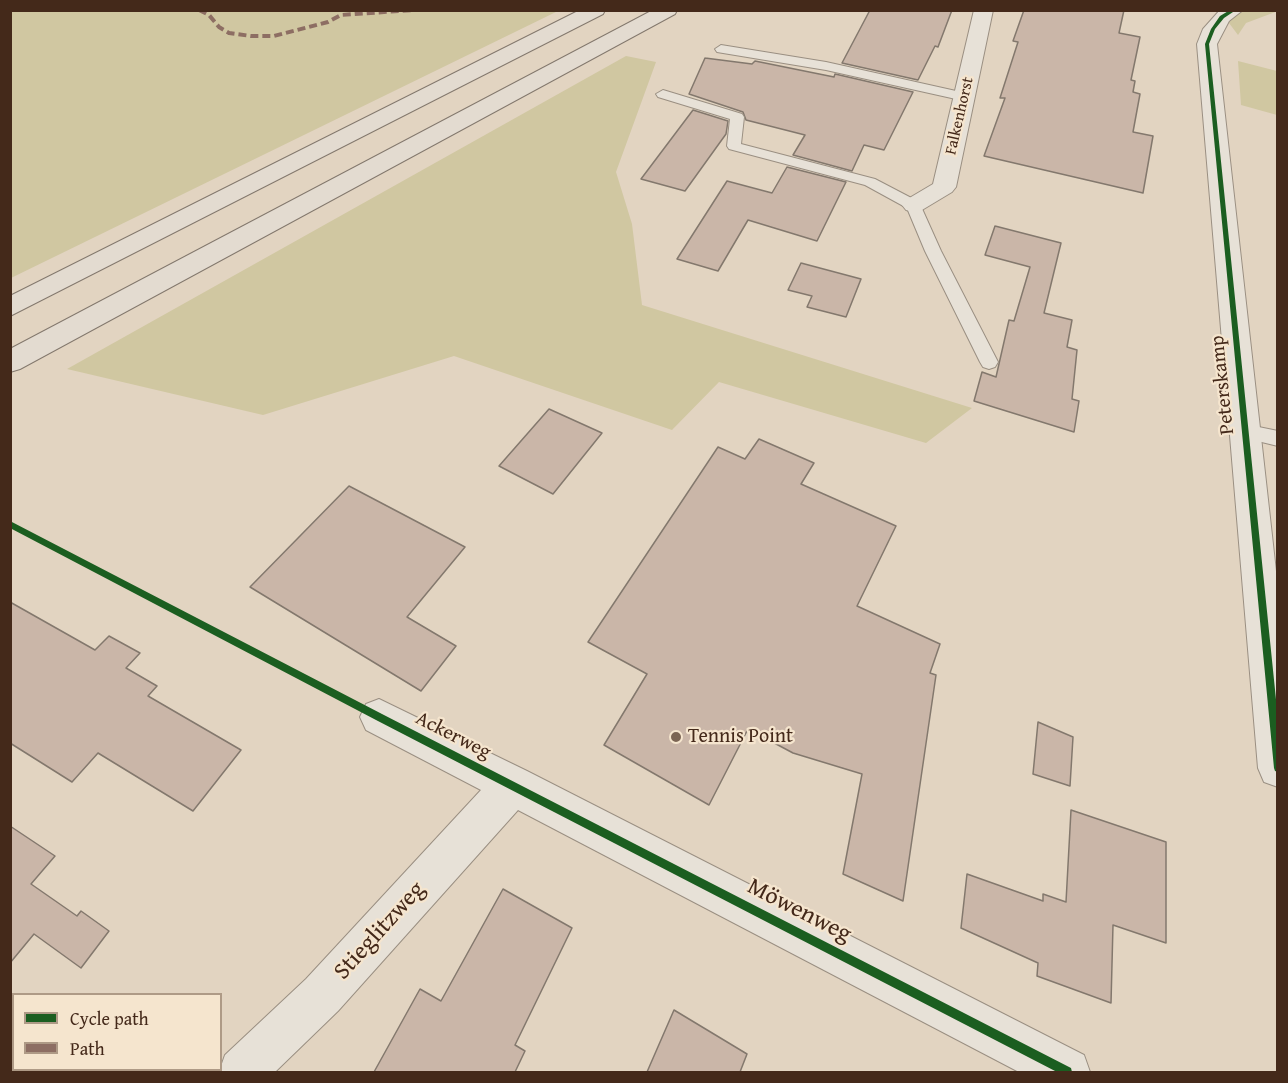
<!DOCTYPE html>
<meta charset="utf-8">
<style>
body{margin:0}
#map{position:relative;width:1288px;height:1083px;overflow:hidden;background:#e2d4c1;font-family:"Gentium Book Plus",serif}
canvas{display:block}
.frame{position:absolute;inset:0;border:12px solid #44291a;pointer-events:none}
.legend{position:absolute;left:12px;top:993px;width:210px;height:78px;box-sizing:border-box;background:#f5e5ce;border:2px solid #ae9a86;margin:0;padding:8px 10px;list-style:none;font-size:18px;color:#44291a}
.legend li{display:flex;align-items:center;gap:12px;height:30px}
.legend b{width:30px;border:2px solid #ae9a86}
</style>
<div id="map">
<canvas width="1288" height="1083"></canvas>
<div class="frame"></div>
<ul class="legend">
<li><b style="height:8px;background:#1b5e20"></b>Cycle path</li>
<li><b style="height:8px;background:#8d6e63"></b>Path</li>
</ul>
</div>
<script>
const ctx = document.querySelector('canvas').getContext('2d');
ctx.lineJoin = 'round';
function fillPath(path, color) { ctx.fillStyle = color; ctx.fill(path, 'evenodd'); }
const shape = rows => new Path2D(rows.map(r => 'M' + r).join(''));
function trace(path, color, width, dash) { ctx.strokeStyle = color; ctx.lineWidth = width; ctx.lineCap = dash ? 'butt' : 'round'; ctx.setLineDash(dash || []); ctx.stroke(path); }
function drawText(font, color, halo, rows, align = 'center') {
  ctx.font = font + ' "Gentium Book Plus",serif'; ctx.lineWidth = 4.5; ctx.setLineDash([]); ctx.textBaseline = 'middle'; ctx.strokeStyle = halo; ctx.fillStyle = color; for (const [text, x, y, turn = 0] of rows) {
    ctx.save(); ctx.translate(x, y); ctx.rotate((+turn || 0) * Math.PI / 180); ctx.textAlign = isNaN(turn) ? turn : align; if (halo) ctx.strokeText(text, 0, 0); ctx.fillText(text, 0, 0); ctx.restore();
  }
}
fillPath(shape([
 [11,10,558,10,558,11,11,278],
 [1220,11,1277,10,1278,11,1246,23,1238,35],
 [626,56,656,62,616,172,632,224,642,305,972,408,926,443,719,382,672,430,454,356,263,415,67,369],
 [1238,61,1277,71,1277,115,1241,105]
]), '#d0c7a1');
const building = shape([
 [870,10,952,10,938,47,935,46,918,80,842,63,870,10],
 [1024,10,1124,10,1119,33,1140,37,1131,80,1135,81,1133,92,1140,94,1133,132,1153,136,1143,193,984,156,1005,98,1000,98,1018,42,1013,41,1024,10],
 [705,58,752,64,755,61,834,77,835,74,913,92,884,150,864,145,852,171,793,155,805,135,746,120,743,112,689,94,705,58],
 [693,110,728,121,726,134,685,191,641,179,693,110],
 [787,167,846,182,817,241,748,220,718,271,677,259,727,181,772,193,787,167],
 [995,226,1061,243,1044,313,1072,320,1067,347,1077,350,1072,399,1079,401,1074,432,974,401,982,372,996,377,1009,320,1014,321,1030,267,985,255,995,226],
 [801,263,861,279,846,317,807,307,812,296,788,290,801,263],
 [549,409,602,433,553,494,499,466,549,409],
 [759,439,814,463,801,484,896,526,857,606,940,644,930,673,936,675,903,901,843,874,862,774,793,753,748,729,709,805,604,745,647,674,588,642,718,447,745,459,759,439],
 [349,486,465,547,407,617,456,646,421,691,250,587,349,486],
 [10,602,95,650,109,636,140,653,126,668,157,686,148,696,241,750,193,811,98,753,72,782,10,743,10,602],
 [1038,722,1073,737,1070,786,1033,774,1038,722],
 [1071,810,1166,842,1166,943,1113,925,1111,1003,1037,976,1038,963,961,928,967,874,1043,901,1043,894,1066,902,1071,810],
 [10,826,55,856,31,884,77,916,81,911,109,931,81,968,34,934,10,963,10,826],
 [503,889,572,928,515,1045,525,1051,515,1072,374,1072,420,989,441,1001,503,889],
 [674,1010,747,1054,740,1072,647,1072,674,1010]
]);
fillPath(building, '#cab6a8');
trace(building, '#83786d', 1.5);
const service = shape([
 [721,45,826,62,965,93,972,97,965,101,826,70,717,52,715,49,721,45],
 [663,90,742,114,744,117,741,144,875,179,919,202,941,251,998,362,995,367,989,369,983,367,980,362,925,251,907,208,865,185,729,149,727,146,730,119,658,97,656,94,663,90],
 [1244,424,1278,431,1278,446,1237,436,1234,431,1237,426,1244,424]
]);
const minor = shape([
 [974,10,993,10,956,187,952,192,922,210,914,212,906,210,902,205,906,200,933,184,974,10],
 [379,699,527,771,1084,1055,1090,1072,1019,1072,518,810,338,1011,275,1072,219,1072,225,1055,306,979,481,790,366,730,360,717,366,704,379,699]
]);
const tertiary = shape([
 [1220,10,1243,10,1229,21,1217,44,1278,589,1278,787,1264,782,1258,768,1198,56,1197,44,1203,29,1220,10]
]);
const motorway = shape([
 [580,10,605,10,603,14,10,316,10,296,580,10],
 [653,10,677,10,675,14,20,369,10,372,10,349,653,10]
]);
trace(service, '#9a8f82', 2);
trace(minor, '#9a8f82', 2);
trace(tertiary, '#9a8f82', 2);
trace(motorway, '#83786d', 2);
fillPath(service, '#e7e1d7');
fillPath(minor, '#e7e1d7');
fillPath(tertiary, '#e7e1d7');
fillPath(motorway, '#e3dbd0');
trace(shape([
 [199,10,209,15,219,27,229,33,251,36,274,36,328,22,341,15,414,10],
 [431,10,444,10]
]), '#8d6e63', 4, [8, 4]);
fillPath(shape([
 [1230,10,1236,10,1224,18,1215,29,1209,44,1278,719,1278,772,1275,771,1274,768,1205,44,1211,29,1220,16,1230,10],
 [10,521,382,714,1071,1068,1072,1072,1057,1072,376,720,10,528,10,521]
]), '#1b5e20');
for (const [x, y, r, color] of [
 [676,737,6,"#7b6554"]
]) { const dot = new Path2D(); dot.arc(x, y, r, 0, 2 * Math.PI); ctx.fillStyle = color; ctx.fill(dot); trace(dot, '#f5e5ce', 2); }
drawText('16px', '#44291a', '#f5e5ce', [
 ["Falkenhorst",960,116,-77]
]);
drawText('20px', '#44291a', '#f5e5ce', [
 ["Peterskamp",1223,385,-96],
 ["Ackerweg",453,736,27]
]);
drawText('20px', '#44291a', '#f5e5ce', [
 ["Tennis Point",688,737]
], 'left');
drawText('24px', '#44291a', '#f5e5ce', [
 ["Möwenweg",799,911,27],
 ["Stieglitzweg",380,931,-48]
]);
</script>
